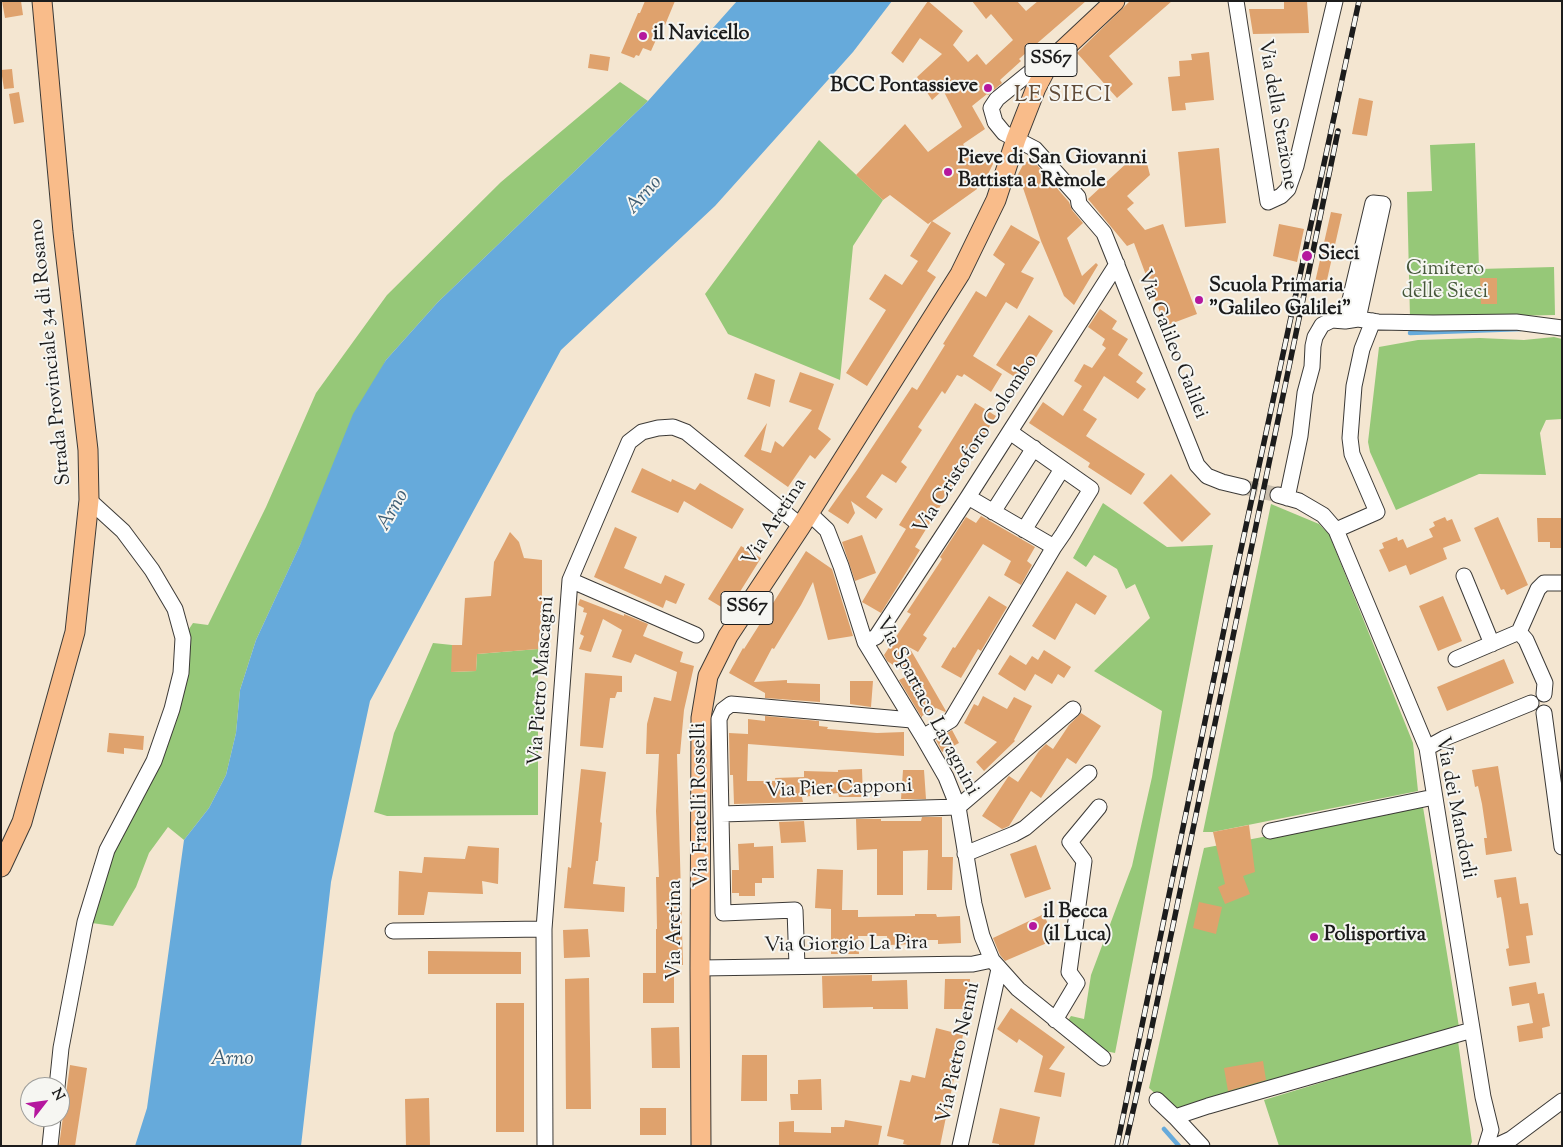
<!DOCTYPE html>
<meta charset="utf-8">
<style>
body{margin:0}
#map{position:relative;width:1563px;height:1147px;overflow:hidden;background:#f4e6d1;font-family:"Sorts Mill Goudy",serif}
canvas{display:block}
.frame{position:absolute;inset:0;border:2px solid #1c1c1c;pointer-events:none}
.north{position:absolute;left:20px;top:1077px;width:50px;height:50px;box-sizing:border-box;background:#f6f6f2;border:1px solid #9f9f9c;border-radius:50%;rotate:60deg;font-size:14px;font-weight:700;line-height:20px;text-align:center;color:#1c1c1c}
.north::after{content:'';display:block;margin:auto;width:18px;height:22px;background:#b5179e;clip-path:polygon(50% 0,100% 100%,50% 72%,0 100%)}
</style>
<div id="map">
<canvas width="1563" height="1147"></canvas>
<div class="frame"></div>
<div class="north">N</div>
</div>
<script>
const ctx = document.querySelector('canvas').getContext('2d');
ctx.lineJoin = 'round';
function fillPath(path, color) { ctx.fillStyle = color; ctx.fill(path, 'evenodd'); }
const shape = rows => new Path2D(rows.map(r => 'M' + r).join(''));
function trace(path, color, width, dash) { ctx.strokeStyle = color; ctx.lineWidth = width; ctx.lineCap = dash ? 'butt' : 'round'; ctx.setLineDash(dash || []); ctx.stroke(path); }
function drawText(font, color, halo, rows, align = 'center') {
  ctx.font = font + ' "Sorts Mill Goudy",serif'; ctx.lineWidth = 4; ctx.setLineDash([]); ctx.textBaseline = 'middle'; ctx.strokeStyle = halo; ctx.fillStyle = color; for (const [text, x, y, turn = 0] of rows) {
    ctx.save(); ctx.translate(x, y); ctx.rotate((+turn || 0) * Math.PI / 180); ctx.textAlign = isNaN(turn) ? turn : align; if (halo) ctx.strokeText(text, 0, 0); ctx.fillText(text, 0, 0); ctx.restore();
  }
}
fillPath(shape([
 [620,82,648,101,438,302,386,360,256,640,240,690,236,733,226,775,209,808,184,840,168,827,149,853,136,887,113,926,85,922,107,850,154,761,183,638,193,623,208,625,266,507,316,393,387,295,501,182],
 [819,140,883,200,853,246,840,380,728,334,705,294],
 [1475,143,1479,269,1554,267,1555,315,1410,318,1407,192,1432,191,1430,145],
 [1554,337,1562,339,1562,419,1546,420,1540,433,1546,475,1479,474,1396,510,1370,452,1368,442,1379,347,1418,340,1480,338,1524,340],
 [1103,503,1167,547,1213,545,1115,1053,1105,1051,1067,1022,1071,1016,1084,1019,1091,975,1132,866,1152,777,1162,711,1094,671,1150,618,1135,584,1126,589,1117,569,1094,555,1086,567,1073,558],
 [1271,504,1319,524,1329,534,1413,743,1418,791,1213,832,1203,832],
 [433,643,452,645,452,672,476,671,477,654,538,649,538,815,387,816,374,812,394,733],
 [1423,807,1459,1027,1177,1113,1149,1088,1204,848],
 [1458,1041,1472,1142,1470,1146,1279,1146,1264,1100]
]), '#96c878');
fillPath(shape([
 [737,1,892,1,853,52,715,206,561,350,370,701,331,882,301,1146,135,1146,147,1108,184,840,209,808,226,775,236,733,240,690,256,640,300,545,353,414,386,360,438,302,648,101]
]), '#66aadb');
trace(shape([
 [1410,333,1521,329],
 [1164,1129,1179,1146]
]), '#66aadb', 4.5);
fillPath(shape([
 [2,1,21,1,23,15,5,18],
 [645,1,675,1,665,25,663,24,651,51,643,48,639,56,636,55,634,58,621,53,638,13,640,13],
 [928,1,963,31,953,45,968,62,977,54,986,65,1013,40,991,14,986,19,972,1,1017,1,1026,11,1038,1,1086,1,1019,59,1021,61,1000,80,1002,83,988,95,987,94,972,106,985,129,963,144,976,162,990,151,993,164,986,178,975,186,977,189,928,224,890,195,883,200,856,175,905,124,928,152,962,127,943,90,932,100,917,77,942,54,920,38,903,63,891,53],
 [1130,1,1172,1,1109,56,1133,84,1117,98,1077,53],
 [1284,1,1307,1,1309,33,1253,34,1249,9,1284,9],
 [1209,52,1214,100,1185,103,1186,110,1172,111,1168,77,1180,76,1179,61,1192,60,1191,54],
 [590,54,610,57,608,71,588,68],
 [12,69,14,88,4,89,1,70],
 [19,92,24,122,14,124,9,94],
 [1359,98,1373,101,1367,136,1352,134],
 [1143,148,1150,175,1127,196,1134,203,1127,209,1145,230,1163,224,1197,314,1165,326,1134,243,1127,246,1088,199],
 [1219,148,1226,223,1185,227,1178,152],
 [1031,158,1062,194,1069,202,1072,210,1083,223,1067,238,1082,276,1096,263,1098,265,1074,305,1064,296,1041,241,1022,185,1016,178,1023,165],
 [1331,212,1342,214,1324,293,1313,291],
 [932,221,951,233,927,271,936,277,867,386,846,373,886,310,869,299,885,274,902,285,918,261,910,256],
 [1279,224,1304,229,1297,262,1273,256],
 [1011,225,1040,242,1021,272,1034,278,1017,309,1006,302,973,356,1002,374,991,392,964,374,962,377,957,375,945,394,942,391,918,427,922,430,901,462,907,467,896,483,882,474,866,497,883,509,876,519,851,501,855,513,848,524,828,511,857,470,912,387,917,390,945,345,943,344,976,291,986,297,1005,264,993,255],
 [1480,278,1497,278,1497,304,1481,304],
 [1100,309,1117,321,1112,329,1128,339,1118,355,1143,373,1136,382,1146,389,1138,399,1104,376,1083,410,1097,419,1086,436,1145,474,1131,495,1088,467,1090,463,1029,423,1043,402,1063,416,1082,386,1074,381,1084,364,1092,368,1106,348,1102,345,1105,339,1088,327],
 [1029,315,1053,331,1021,381,996,365],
 [800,372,834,384,818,429,831,439,815,459,810,455,788,487,744,456,767,423,761,450,771,453,775,441,783,447,812,410,789,402],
 [755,373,775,380,770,407,747,399],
 [975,403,996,416,915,547,920,550,881,613,862,602,906,529,899,525],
 [642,468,671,482,672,479,695,490,700,483,744,509,732,529,684,501,678,513,631,492],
 [1171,474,1211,514,1182,542,1143,503],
 [981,516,1035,547,1027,561,1032,565,1021,585,1004,575,1011,561,983,544,923,635,927,638,918,652,909,647,946,711,945,712,936,708,922,716,922,718,899,680,909,675,887,661,884,655,911,614,907,612,942,559,940,557,966,517,976,523],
 [1445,517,1447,521,1452,519,1461,541,1443,548,1447,559,1410,575,1406,565,1389,572,1379,550,1384,548,1382,543,1397,537,1398,541,1403,539,1407,548,1433,537,1429,529,1435,526,1433,522],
 [1498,517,1528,585,1507,595,1504,589,1501,590,1474,528],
 [1537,518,1562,518,1562,548,1550,548,1550,542,1538,542],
 [615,527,637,537,624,568,661,584,665,575,685,584,676,604,666,600,663,608,594,577],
 [510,532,519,542,524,558,542,560,542,610,538,649,477,654,476,671,451,672,452,645,462,645,465,598,491,596,494,562],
 [862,535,876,573,855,581,842,542],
 [741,546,761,558,728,611,708,599],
 [806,551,832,569,853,636,828,640,813,582,801,605,774,649,772,648,754,682,787,680,787,683,820,684,820,702,765,698,765,693,729,673,743,648,744,649],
 [1067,571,1107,596,1095,615,1076,603,1055,640,1032,626],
 [989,596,1007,607,981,651,978,649,961,678,941,667,953,647,955,648],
 [1443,596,1462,641,1438,651,1419,606],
 [580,599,624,616,624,614,648,624,643,636,683,652,680,662,694,666,684,710,680,754,677,754,683,965,674,965,674,1003,643,1003,643,973,656,973,656,929,657,929,656,877,659,877,656,811,659,754,646,754,647,724,654,697,671,701,677,672,635,654,631,663,612,657,622,630,603,619,591,652,579,649,584,636,580,634,587,613,583,612,584,608,578,605],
 [1044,650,1071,667,1064,678,1058,674,1052,684,1035,674,1025,691,998,674,1010,655,1026,665,1032,656,1038,660],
 [1504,659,1514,683,1447,711,1437,687],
 [585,673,622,676,622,692,617,692,615,698,610,698,603,748,580,746],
 [850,681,873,681,871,707,850,704],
 [983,696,1007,709,1014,697,1032,706,1014,740,1015,741,984,771,976,762,997,742,964,723,974,704,978,706],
 [1081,713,1101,726,1076,764,1067,758,1041,798,1031,791,1009,826,1002,829,982,816,1008,777,1009,776,1018,782,1039,751,1046,744,1053,749,1069,725],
 [765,716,819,721,819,726,828,727,827,729,877,733,904,732,904,756,748,744,747,781,776,781,775,778,804,777,804,771,838,772,838,770,862,769,863,797,839,797,838,793,802,797,803,802,734,804,733,775,730,775,729,733,748,734,748,719,765,721],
 [952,730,959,743,942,752,936,740],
 [109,733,144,736,143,750,124,748,124,754,107,752],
 [1498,766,1512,851,1486,855,1484,838,1487,838,1482,804,1478,786,1475,787,1472,770],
 [581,769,606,772,600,822,602,823,598,861,596,861,593,884,625,887,624,912,564,908,568,867,571,868],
 [903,770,924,770,926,799,901,799],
 [922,817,942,817,942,857,953,857,952,890,927,890,928,850,903,851,903,895,877,895,877,849,857,850,856,819,881,819,881,821,921,821],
 [804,821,806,842,781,843,779,822],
 [1249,825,1255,872,1243,876,1250,894,1225,904,1218,887,1225,884,1213,832],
 [754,843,754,847,773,846,774,878,762,878,762,883,755,883,755,896,739,896,739,893,732,893,732,870,739,870,738,844],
 [1036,845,1051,889,1025,898,1010,854],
 [468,846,499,848,498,884,482,881,483,894,428,892,424,915,398,915,399,871,422,873,424,857,465,859],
 [817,869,843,870,842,910,858,910,858,917,915,916,915,914,936,914,937,917,960,916,961,943,938,944,938,940,917,940,917,944,888,945,887,936,858,936,859,954,831,954,831,909,815,908],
 [1516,877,1520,904,1528,903,1533,935,1526,936,1530,963,1509,966,1506,949,1509,948,1504,915,1501,897,1497,898,1494,880],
 [1199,902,1222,907,1216,934,1193,928],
 [1044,914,1054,940,1005,961,1000,955,993,938],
 [588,929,590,957,564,958,563,930],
 [428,951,521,952,521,974,428,974],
 [872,975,872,981,907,980,908,1009,873,1009,873,1007,823,1008,822,976],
 [589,978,591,1109,566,1109,565,979],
 [945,979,970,979,970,1009,944,1009],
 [1536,982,1538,994,1544,993,1550,1026,1542,1028,1543,1038,1519,1042,1517,1026,1533,1023,1529,1003,1512,1006,1509,987],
 [496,1003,524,1003,524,1132,496,1132],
 [1011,1008,1065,1047,1049,1069,1065,1073,1061,1097,1034,1092,1043,1056,1019,1039,1017,1043,997,1029],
 [679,1027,680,1068,652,1068,651,1028],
 [936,1028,963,1035,940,1146,912,1146,903,1144,904,1140,887,1136,900,1080,910,1082,912,1075,925,1078],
 [742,1055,767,1055,767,1101,741,1101],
 [1263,1061,1266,1080,1228,1091,1224,1068],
 [70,1065,87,1068,75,1146,59,1146],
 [821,1079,822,1110,791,1110,790,1094,798,1094,798,1080],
 [429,1098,430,1146,406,1146,405,1099],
 [640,1108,666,1108,666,1135,640,1135],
 [1000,1108,1040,1117,1034,1146,999,1146,999,1144,992,1143],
 [845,1120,882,1126,878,1146,779,1146,779,1122,794,1121,794,1132,831,1133,831,1127,844,1127]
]), '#dfa26d');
trace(shape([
 [1243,487,1278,495]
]), '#c9bead', 15, [15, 8]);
const minor = shape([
 [1236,1,1268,202,1281,196,1288,189,1296,166,1335,1],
 [1049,63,1029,73,997,99,991,108,995,122,1004,133,1035,149,1078,197,1079,204,1104,233,1197,465,1207,476,1222,482,1243,487],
 [1345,321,1373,203,1383,204,1358,319],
 [1278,495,1299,501,1323,515,1336,530,1427,748,1483,1097,1491,1130,1486,1146],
 [968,497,1054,547,1063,534,1091,489,1010,432],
 [1287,498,1300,436,1305,393,1312,367,1313,346,1315,337,1322,325,1332,320,1345,321,1358,319,1378,322,1433,323,1516,322,1562,328],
 [993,512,1034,448],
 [809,513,827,530,841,566,865,642,923,737,946,777,958,807,974,904,982,936,992,960,1018,989,1103,1058],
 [1024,530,1062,469],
 [1336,530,1377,512,1352,454,1350,438,1354,386,1362,349,1373,321],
 [1464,576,1492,644],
 [570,580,696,635],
 [865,642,876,637,968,497,1117,264],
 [1456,659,1519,632],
 [1544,694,1545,683,1526,640,1519,632,1538,589,1544,583,1562,583],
 [1544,713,1562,847],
 [923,737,951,720,1054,547],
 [1427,748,1445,738,1531,703],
 [721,814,958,807,1073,709],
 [1270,831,1434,797],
 [965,854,1014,834,1025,828,1089,773],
 [393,931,544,929],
 [797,966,795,910,723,913,719,719,723,710,731,704,912,720],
 [700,968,973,964,992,960],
 [1055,1020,1077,983,1069,972,1084,861,1070,842,1099,807],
 [57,1087,61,1048,85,922,107,850,154,761,172,709,181,673,183,638,175,609,152,570,123,531,89,500],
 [1157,1100,1175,1117],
 [50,1146,53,1117],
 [545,1146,544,929,570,580,629,442,642,432,658,428,673,427,686,432,801,526],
 [960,1146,999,969],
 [1202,1146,1175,1117,1208,1106,1472,1030],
 [1496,1146,1511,1139,1562,1101]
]);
const major = shape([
 [1,867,22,822,75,632,89,500,88,450,63,232,42,1],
 [701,1146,700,968,701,718,708,676,728,636,801,526,960,274,996,200,1016,139,1036,88,1049,63,1115,1]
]);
trace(minor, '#3c3a37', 17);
trace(major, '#3c3a37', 21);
trace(minor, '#fff', 15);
trace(major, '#f9bc8a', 19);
const rail = shape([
 [1117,1146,1232,591,1359,1],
 [1125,1146,1149,1041,1338,131]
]);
trace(rail, '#1c1c1c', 5.5);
trace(rail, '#f6f6f2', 4, [11]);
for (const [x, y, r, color] of [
 [643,36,5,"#b5179e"],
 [988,88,5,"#b5179e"],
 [948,172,5,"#b5179e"],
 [1307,256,6,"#b5179e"],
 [1199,300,5,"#b5179e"],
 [1033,926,5,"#b5179e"],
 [1314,937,5,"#b5179e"]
]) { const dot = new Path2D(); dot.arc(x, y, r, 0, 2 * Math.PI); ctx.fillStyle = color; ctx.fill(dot); trace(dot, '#f6f6f2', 2); }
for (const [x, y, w] of [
 [1051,60,52],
 [747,608,52]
]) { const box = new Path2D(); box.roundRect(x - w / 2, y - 16.5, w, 33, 4); ctx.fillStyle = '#f6f6f2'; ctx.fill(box); trace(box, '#1c1c1c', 1); }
drawText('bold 19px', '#1c1c1c', null, [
 ["SS67",1051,60],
 ["SS67",747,608]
]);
drawText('bold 20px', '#1c1c1c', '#f6f6f2', [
 ["il Navicello",653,36],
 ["BCC Pontassieve",978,88,"right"],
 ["Pieve di San Giovanni",958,160],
 ["Battista a Rèmole",958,183],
 ["Sieci",1318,256],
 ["Scuola Primaria",1209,288],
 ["\"Galileo Galilei\"",1209,311],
 ["il Becca",1043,914],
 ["(il Luca)",1043,937],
 ["Polisportiva",1324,937]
], 'left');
drawText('20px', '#1c1c1c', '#f6f6f2', [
 ["Via della Stazione",1276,115,80],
 ["Via Galileo Galilei",1171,345,68],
 ["Strada Provinciale 34 di Rosano",52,352,-96],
 ["Via Cristoforo Colombo",977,445,-57],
 ["Via Aretina",776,523,-57],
 ["Via Pietro Mascagni",543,681,-86],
 ["Via Spartaco Lavagnini",926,707,62],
 ["Via Pier Capponi",839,790,-2],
 ["Via Fratelli Rosselli",702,805,-91],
 ["Via dei Mandorli",1454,808,79],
 ["Via Aretina",677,930,-90],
 ["Via Giorgio La Pira",846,946,-1],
 ["Via Pietro Nenni",960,1053,-78]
]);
drawText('20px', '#47583c', '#f6f6f2', [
 ["Cimitero",1445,271],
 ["delle Sieci",1445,294]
]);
drawText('italic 21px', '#3d5c72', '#f6f6f2', [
 ["Arno",645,196,-48],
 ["Arno",394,511,-60],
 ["Arno",232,1060]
]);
ctx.letterSpacing = '1px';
drawText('22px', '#604b38', '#f6f6f2', [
 ["LE SIECI",1063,97]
]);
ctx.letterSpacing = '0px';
</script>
